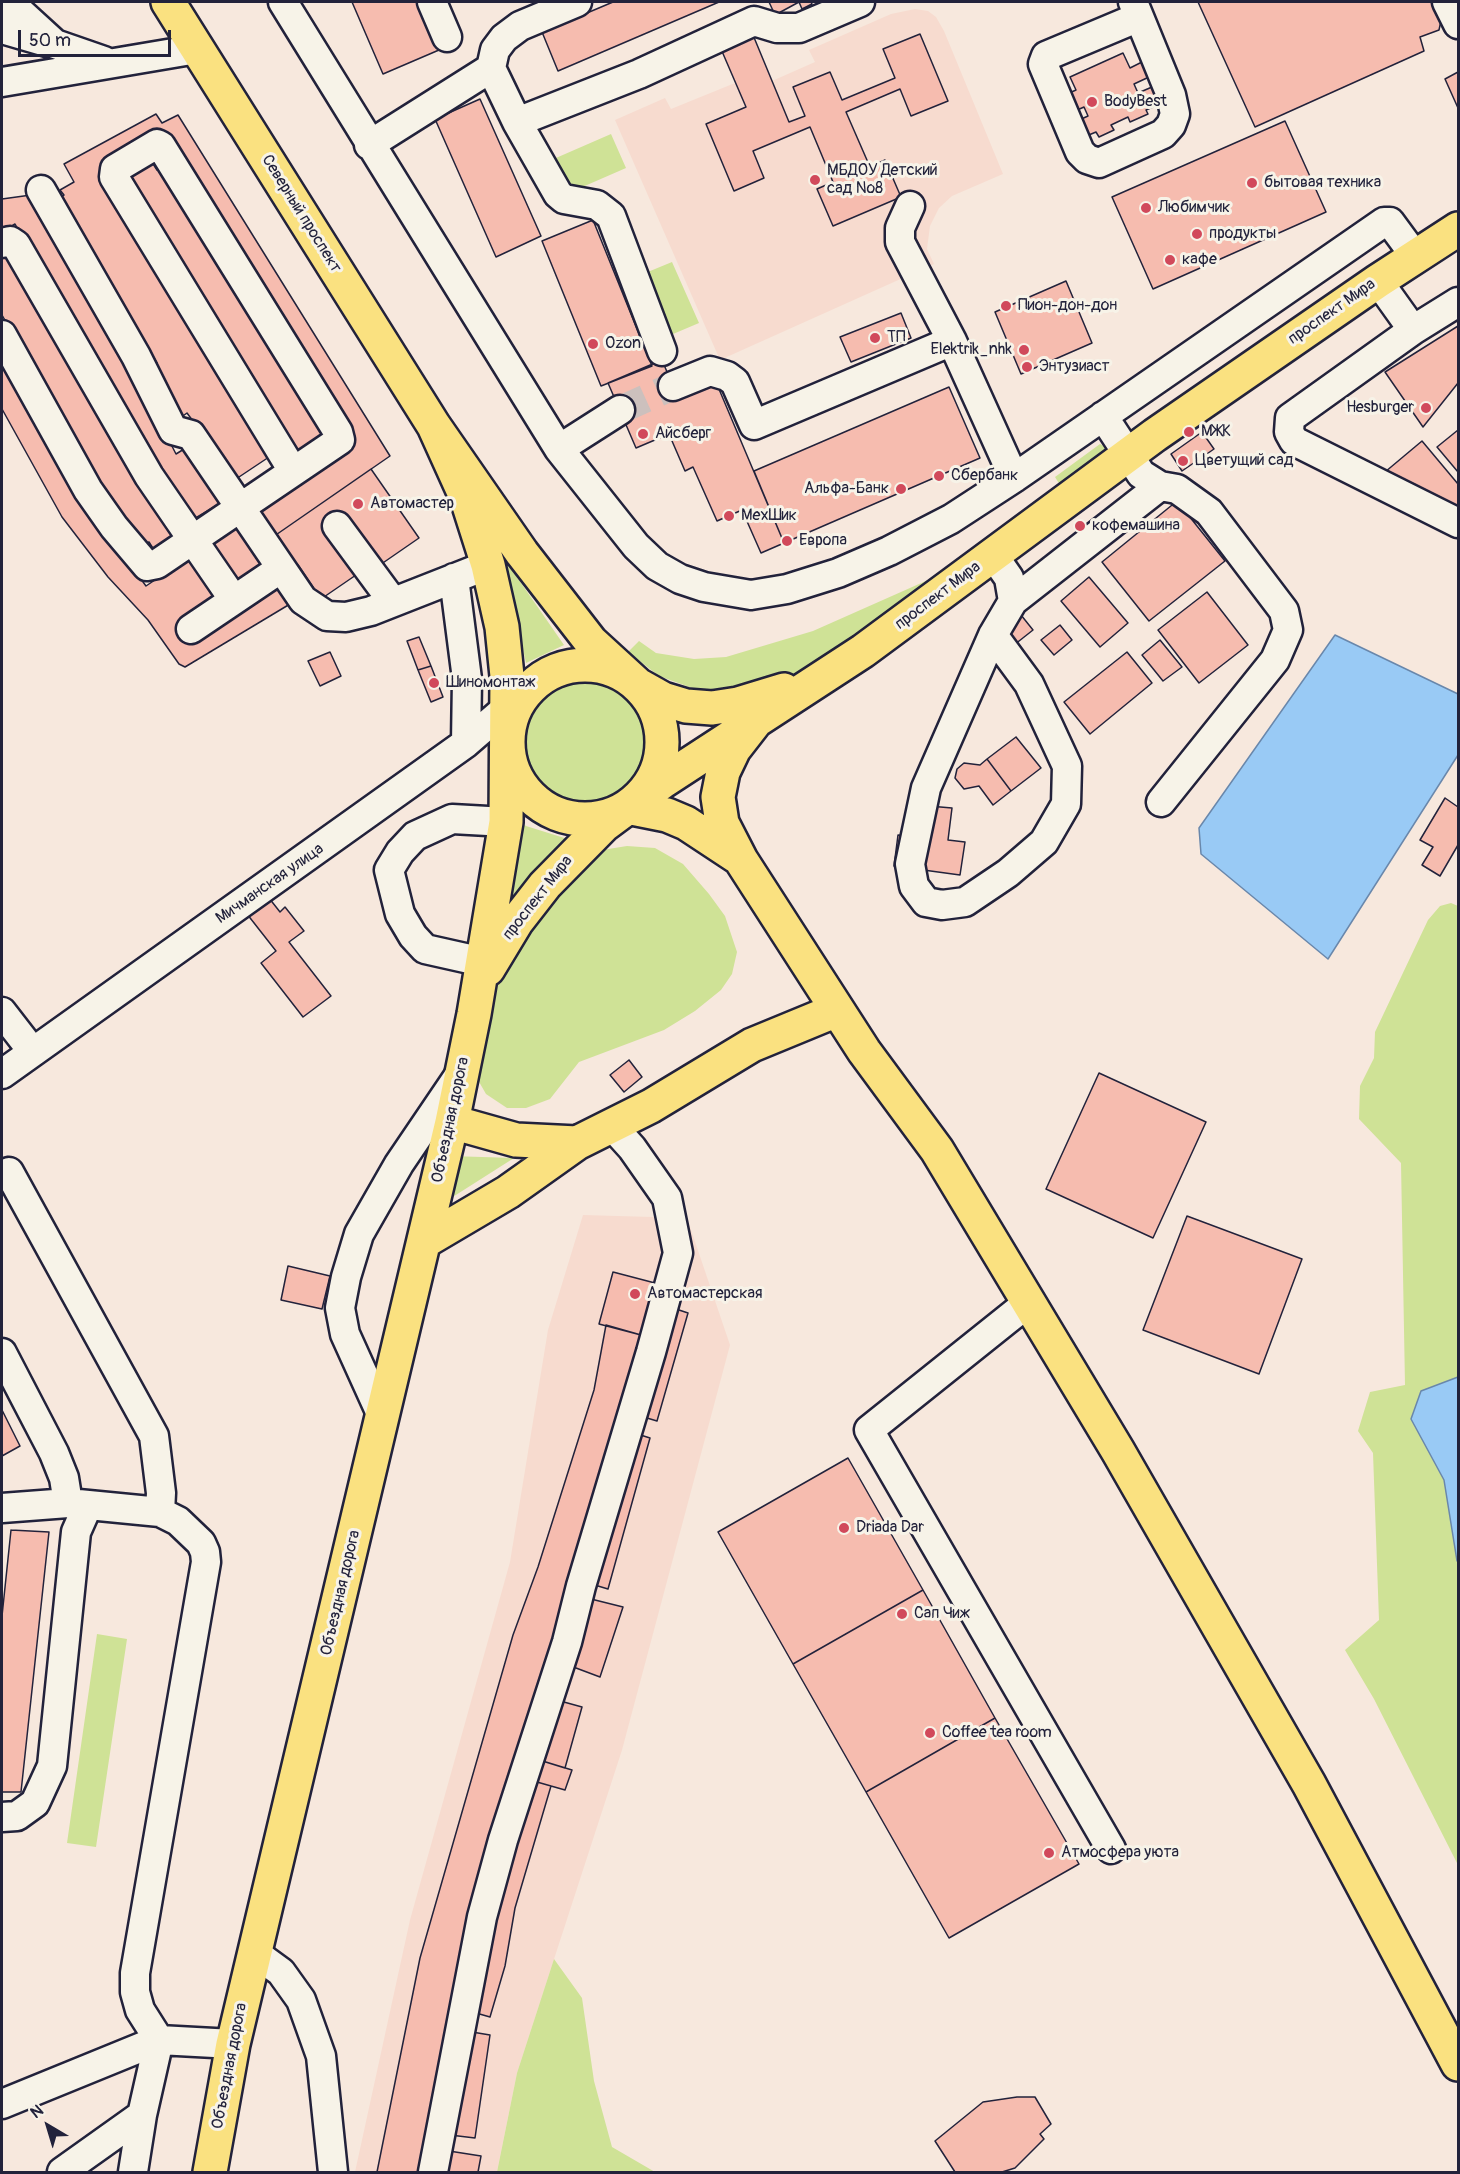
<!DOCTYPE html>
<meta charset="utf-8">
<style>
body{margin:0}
#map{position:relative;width:1460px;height:2174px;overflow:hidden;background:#f7e8dd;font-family:Pangolin,sans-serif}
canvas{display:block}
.frame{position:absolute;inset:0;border:3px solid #22223b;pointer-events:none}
.north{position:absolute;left:18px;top:2096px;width:60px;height:60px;-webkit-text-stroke:4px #f7f3e8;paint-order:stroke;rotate:322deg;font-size:16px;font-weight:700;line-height:24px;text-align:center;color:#22223b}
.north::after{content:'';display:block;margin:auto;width:21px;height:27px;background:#22223b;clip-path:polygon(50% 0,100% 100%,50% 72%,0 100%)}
.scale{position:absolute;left:18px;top:30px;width:153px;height:27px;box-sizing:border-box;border:3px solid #22223b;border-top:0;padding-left:8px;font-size:18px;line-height:21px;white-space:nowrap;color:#22223b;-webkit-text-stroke:4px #f7f3e8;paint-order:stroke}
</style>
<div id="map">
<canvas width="1460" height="2174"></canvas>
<div class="frame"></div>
<div class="north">N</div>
<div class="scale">50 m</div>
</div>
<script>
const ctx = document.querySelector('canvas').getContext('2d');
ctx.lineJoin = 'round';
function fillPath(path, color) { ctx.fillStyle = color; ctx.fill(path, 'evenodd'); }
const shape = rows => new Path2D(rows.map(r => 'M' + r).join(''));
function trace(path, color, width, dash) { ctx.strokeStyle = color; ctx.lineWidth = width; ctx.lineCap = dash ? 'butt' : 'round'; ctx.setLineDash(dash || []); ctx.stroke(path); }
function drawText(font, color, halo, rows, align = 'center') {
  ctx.font = font + ' Pangolin,sans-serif'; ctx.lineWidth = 6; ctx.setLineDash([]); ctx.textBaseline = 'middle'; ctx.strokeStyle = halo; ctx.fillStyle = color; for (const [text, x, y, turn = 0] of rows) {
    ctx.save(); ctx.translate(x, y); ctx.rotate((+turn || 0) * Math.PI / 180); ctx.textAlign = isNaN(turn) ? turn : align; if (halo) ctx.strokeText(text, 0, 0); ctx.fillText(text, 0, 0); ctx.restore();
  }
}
fillPath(shape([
 [915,9,928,11,936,17,944,31,1003,174,952,196,939,208,930,226,927,249,934,264,720,360,615,120,665,98,671,109,735,83,721,49,772,81,815,62,809,50,891,14],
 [583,1215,687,1218,730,1345,622,1750,517,2073,497,2172,355,2172,410,1920,510,1562,548,1330]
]), '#f7dbcf');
fillPath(shape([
 [611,134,626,168,564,195,549,161],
 [672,262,699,323,666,337,638,276],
 [1100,444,1109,449,980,553,975,545,1060,485,1055,477],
 [503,557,564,645,526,663],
 [928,580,916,603,791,682,760,692,703,692,659,676,628,652,639,641,656,653,694,659,726,657,813,631],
 '521 744a64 64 0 1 1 128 0a64 64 0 1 1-128 0Z',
 [513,815,526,826,574,841,502,916],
 [627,846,655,848,683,864,709,894,725,916,737,952,732,974,721,990,695,1011,664,1030,579,1062,550,1099,526,1108,507,1108,486,1094,478,1080,476,1060,499,967,539,906,602,850],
 [1451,903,1458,906,1458,1377,1421,1391,1412,1419,1444,1480,1458,1561,1458,1865,1374,1699,1345,1650,1379,1620,1373,1453,1358,1431,1370,1392,1405,1385,1401,1163,1359,1119,1360,1086,1374,1058,1375,1032,1428,920,1440,906],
 [450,1156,514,1158,437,1207],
 [97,1634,127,1639,96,1847,67,1843],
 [554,1959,582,1998,594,2081,612,2147,655,2172,497,2172,517,2073]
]), '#cfe296');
const water = shape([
 [1335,635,1458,694,1458,755,1328,959,1201,854,1199,828,1335,635],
 [1458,1377,1458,1561,1457,1561,1444,1480,1411,1419,1421,1391,1458,1377]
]);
fillPath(water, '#99caf5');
trace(water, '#6987ab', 1.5);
const building = shape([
 [352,2,418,2,439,50,383,74,352,2],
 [613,2,719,2,558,71,542,32,613,2],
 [769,2,811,2,812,4,802,9,799,2,775,15,769,2],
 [1198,2,1435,2,1442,16,1439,30,1420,37,1424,51,1255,127,1198,2],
 [920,34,948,101,911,116,900,89,846,112,870,167,885,160,901,197,833,226,817,189,833,182,810,127,753,151,764,178,734,191,706,124,746,107,721,49,753,35,789,122,805,116,793,87,830,72,842,100,895,78,883,49,920,34],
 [1123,53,1130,68,1142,62,1149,77,1134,84,1138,93,1152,87,1160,104,1146,110,1148,114,1130,122,1128,117,1111,125,1114,130,1099,137,1096,132,1084,137,1077,121,1088,116,1084,107,1075,111,1067,94,1076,90,1070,77,1123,53],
 [1458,72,1458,108,1445,79,1458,72],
 [480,99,541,236,496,257,435,119,480,99],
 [156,114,162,123,178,115,390,456,270,539,252,512,354,442,165,131,100,170,272,455,236,479,187,413,176,421,151,368,157,363,57,199,64,195,60,190,74,182,64,164,156,114],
 [1285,121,1326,212,1153,289,1112,197,1285,121],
 [150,159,157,170,164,166,328,433,294,455,130,184,130,173,150,159],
 [31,195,139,382,176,454,189,446,224,501,189,522,156,470,15,224,2,232,2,199,31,195],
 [593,220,652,366,601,386,542,241,593,220],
 [8,249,177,533,154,550,149,542,141,546,95,480,2,315,2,253,8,249],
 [1066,281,1092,343,1021,374,995,312,1066,281],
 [901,313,911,338,851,362,840,337,901,313],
 [1458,326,1458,383,1423,427,1385,372,1458,326],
 [2,353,77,492,146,586,192,555,219,595,176,625,188,644,279,587,290,604,185,667,179,664,148,620,108,577,62,517,2,409,2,353],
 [662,360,678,398,716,382,784,543,761,553,742,510,717,521,693,467,685,471,669,434,636,448,608,383,662,360],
 [949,387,980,458,784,543,754,471,949,387],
 [1458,430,1458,472,1437,447,1458,430],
 [1202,432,1214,449,1182,471,1171,454,1202,432],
 [1422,441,1458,484,1458,520,1385,472,1422,441],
 [371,469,419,538,377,567,382,574,364,587,356,575,321,599,298,565,291,570,270,539,371,469],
 [1177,501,1225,561,1149,621,1102,562,1177,501],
 [237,524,265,564,235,585,207,545,237,524],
 [1089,577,1128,623,1100,647,1061,601,1089,577],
 [1207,592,1248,645,1199,683,1158,630,1207,592],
 [1021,615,1033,630,1014,645,1002,630,1021,615],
 [1060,625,1072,640,1054,655,1041,640,1060,625],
 [419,637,431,666,418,670,407,641,419,637],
 [1160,640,1182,667,1163,681,1142,655,1160,640],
 [330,652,341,676,320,686,308,661,330,652],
 [1127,652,1152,683,1090,734,1064,702,1127,652],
 [431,666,443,697,431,702,418,670,431,666],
 [1016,737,1041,768,1011,791,987,759,1016,737],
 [987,759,1011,791,993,805,979,786,964,789,955,778,957,769,964,763,980,765,987,759],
 [1445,798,1458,807,1458,845,1440,876,1422,865,1433,847,1420,840,1445,798],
 [929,806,952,808,948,840,965,842,960,875,894,866,898,835,925,838,929,806],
 [269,898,280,912,285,907,304,931,289,942,331,996,303,1017,261,963,276,951,247,914,269,898],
 [629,1060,642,1077,624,1092,610,1075,629,1060],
 [1099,1073,1206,1122,1153,1238,1046,1189,1099,1073],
 [1187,1216,1302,1259,1259,1374,1143,1330,1187,1216],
 [288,1266,330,1276,322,1309,281,1300,288,1266],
 [613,1272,655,1283,641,1335,599,1324,613,1272],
 [667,1306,688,1313,657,1421,637,1415,667,1306],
 [606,1325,641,1335,423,2172,377,2172,420,1958,513,1635,538,1567,594,1390,606,1325],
 [2,1410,20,1446,2,1456,2,1410],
 [631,1432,650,1438,608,1589,588,1583,631,1432],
 [848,1458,923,1590,793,1664,718,1532,848,1458],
 [11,1530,49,1532,21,1792,2,1792,2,1616,11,1530],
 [923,1590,995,1718,866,1792,793,1664,923,1590],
 [587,1598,623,1607,600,1677,568,1665,587,1598],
 [553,1699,582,1707,565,1768,536,1759,553,1699],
 [995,1718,1079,1864,949,1938,866,1792,995,1718],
 [536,1759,572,1770,565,1790,530,1780,536,1759],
 [530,1780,551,1786,515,1908,505,1966,490,2017,469,2011,530,1780],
 [466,2031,490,2035,475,2138,450,2135,466,2031],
 [1017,2097,1035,2097,1051,2124,1040,2134,1044,2139,1015,2168,1002,2172,955,2172,935,2141,983,2102,1017,2097],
 [449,2151,481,2156,478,2172,446,2172,449,2151]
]);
fillPath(building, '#f6bcaf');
trace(building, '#22223b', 1.5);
trace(shape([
 [620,410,673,386]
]), '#ccc0bd', 28, [28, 14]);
const minor = shape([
 [9,2,55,44,104,61],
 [283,2,559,449,636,546,657,566,680,579,704,587,751,595,787,589,838,573,889,551,951,519,1014,478,1384,222,1390,222,1415,256],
 [432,2,447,37],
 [577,2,520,26,504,38,495,50,491,68,517,122,639,74,754,21,777,28,799,28,860,2],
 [1133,2,1171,95,1175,114,1171,125,1163,134,1099,163,1087,159,1080,152,1043,64,1046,56,1139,17],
 [1447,2,1458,24],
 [2,29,50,43],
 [2,82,197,49],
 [517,122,558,194,564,199,597,205,611,216,662,351],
 [369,145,491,68],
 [41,190,136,356,173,430,191,435,303,600,327,616,346,617,371,611,488,565],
 [910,206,900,228,900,242,952,341,1014,478],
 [2,243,10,241,16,245,149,476,234,600],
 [1378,281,1413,330],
 [1458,302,1413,330,1290,418,1289,432,1294,441,1458,523],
 [2,335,88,490,114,527,147,566,157,564,340,440,338,432,161,146,157,144,115,169,114,177,293,471],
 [673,386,710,371,727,376,735,382,754,425,952,341],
 [1103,416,1141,474,1160,486,1177,489,1209,512,1284,611,1288,630,1275,660,1161,802],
 [559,449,620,410],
 [337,526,393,602],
 [993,555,1009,578,1013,601],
 [454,578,467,679,466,743],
 [191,629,280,569],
 [993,635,1029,684,1067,766,1066,804,1044,842,1008,873,965,902,942,905,926,902,914,886,910,864,926,788,993,635,1013,601,1160,486],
 [483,962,425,949,413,936,400,914,389,870,400,852,415,836,452,819,506,822],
 [2,1012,33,1052],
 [2,1074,466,743,533,685],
 [9,1172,154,1436,161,1493,160,1512],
 [1029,1302,869,1430,1111,1849],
 [2,1353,54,1453,64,1478,68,1503],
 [383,1418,345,1334,340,1308,346,1277,359,1234,399,1164,460,1074],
 [2,1508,68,1503,160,1512,178,1521,201,1543,205,1552,206,1562,135,1973,135,1992,140,2010,159,2040,142,2115,133,2172],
 [2,1817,17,1816,35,1803,52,1766,76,1532,88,1505],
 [255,1953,281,1972,301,2000,321,2056,333,2172],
 [2,2104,159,2040,233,2044],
 [62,2172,142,2115],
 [433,2172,482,1917,503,1840,567,1642,581,1586,651,1352,678,1253,667,1198,632,1148,613,1127]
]);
const major = shape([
 [168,2,434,426,522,553,591,642,638,685,663,699,686,706,712,708,738,704,784,690],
 '508 742a77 77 0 1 1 154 0a77 77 0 1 1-154 0Z',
 [755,722,734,749,723,772,718,797,722,823,741,860,864,1051,937,1150,1118,1451,1309,1784,1458,2064],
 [627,807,667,815,686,823,736,856],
 [488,969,517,921,545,885,604,825,662,782,863,651,1155,435,1378,281,1458,229],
 [452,1122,516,1140,577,1143],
 [425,1241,508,1192,577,1143,651,1106,752,1045,837,1010],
 [210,2172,233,2044,452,1122,474,1014,506,822,507,676,502,627,488,565,467,499,434,426]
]);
trace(minor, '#22223b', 33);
trace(major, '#22223b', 38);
trace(minor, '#f7f3e8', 28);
trace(major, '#fae180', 33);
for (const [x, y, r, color] of [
 [1092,102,6,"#d1495b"],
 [815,180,6,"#d1495b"],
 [1252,183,6,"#d1495b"],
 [1146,208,6,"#d1495b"],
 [1197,234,6,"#d1495b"],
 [1170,260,6,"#d1495b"],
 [1006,306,6,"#d1495b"],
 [875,338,6,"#d1495b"],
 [593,344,6,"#d1495b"],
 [1024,350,6,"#d1495b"],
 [1027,367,6,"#d1495b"],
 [1426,408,6,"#d1495b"],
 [1189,432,6,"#d1495b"],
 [643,434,6,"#d1495b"],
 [1183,461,6,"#d1495b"],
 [939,476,6,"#d1495b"],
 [901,489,6,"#d1495b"],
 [358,504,6,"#d1495b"],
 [729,516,6,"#d1495b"],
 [1080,526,6,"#d1495b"],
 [787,541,6,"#d1495b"],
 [434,683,6,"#d1495b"],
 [635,1294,6,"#d1495b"],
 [844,1528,6,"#d1495b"],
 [902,1614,6,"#d1495b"],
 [930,1733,6,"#d1495b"],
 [1049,1853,6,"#d1495b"]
]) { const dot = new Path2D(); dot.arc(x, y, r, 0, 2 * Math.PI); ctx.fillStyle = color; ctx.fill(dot); trace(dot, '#f7f3e8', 2); }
drawText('16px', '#22223b', '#f7f3e8', [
 ["BodyBest",1104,102],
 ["МБДОУ Детский",827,171],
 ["сад №8",827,189],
 ["бытовая техника",1264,183],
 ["Любимчик",1158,208],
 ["продукты",1209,234],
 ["кафе",1182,260],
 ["Пион-дон-дон",1018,306],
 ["ТП",887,338],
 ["Ozon",605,344],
 ["Elektrik_nhk",1012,350,"right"],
 ["Энтузиаст",1039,367],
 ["Hesburger",1414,408,"right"],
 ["МЖК",1201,432],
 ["Айсберг",655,434],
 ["Цветущий сад",1195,461],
 ["Сбербанк",951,476],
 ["Альфа-Банк",889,489,"right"],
 ["Автомастер",370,504],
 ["МехШик",741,516],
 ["кофемашина",1092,526],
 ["Европа",799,541],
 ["Шиномонтаж",446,683],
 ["Автомастерская",647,1294],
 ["Driada Dar",856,1528],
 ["Сап Чиж",914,1614],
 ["Coffee tea room",942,1733],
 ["Атмосфера уюта",1061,1853]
], 'left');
drawText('16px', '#22223b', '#f7f3e8', [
 ["Северный проспект",301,214,58],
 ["проспект Мира",1332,312,-35],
 ["проспект Мира",938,596,-37],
 ["Мичманская улица",270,884,-35],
 ["проспект Мира",538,898,-52],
 ["Объездная дорога",451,1120,-78],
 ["Объездная дорога",341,1593,-77],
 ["Объездная дорога",230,2066,-79]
]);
</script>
